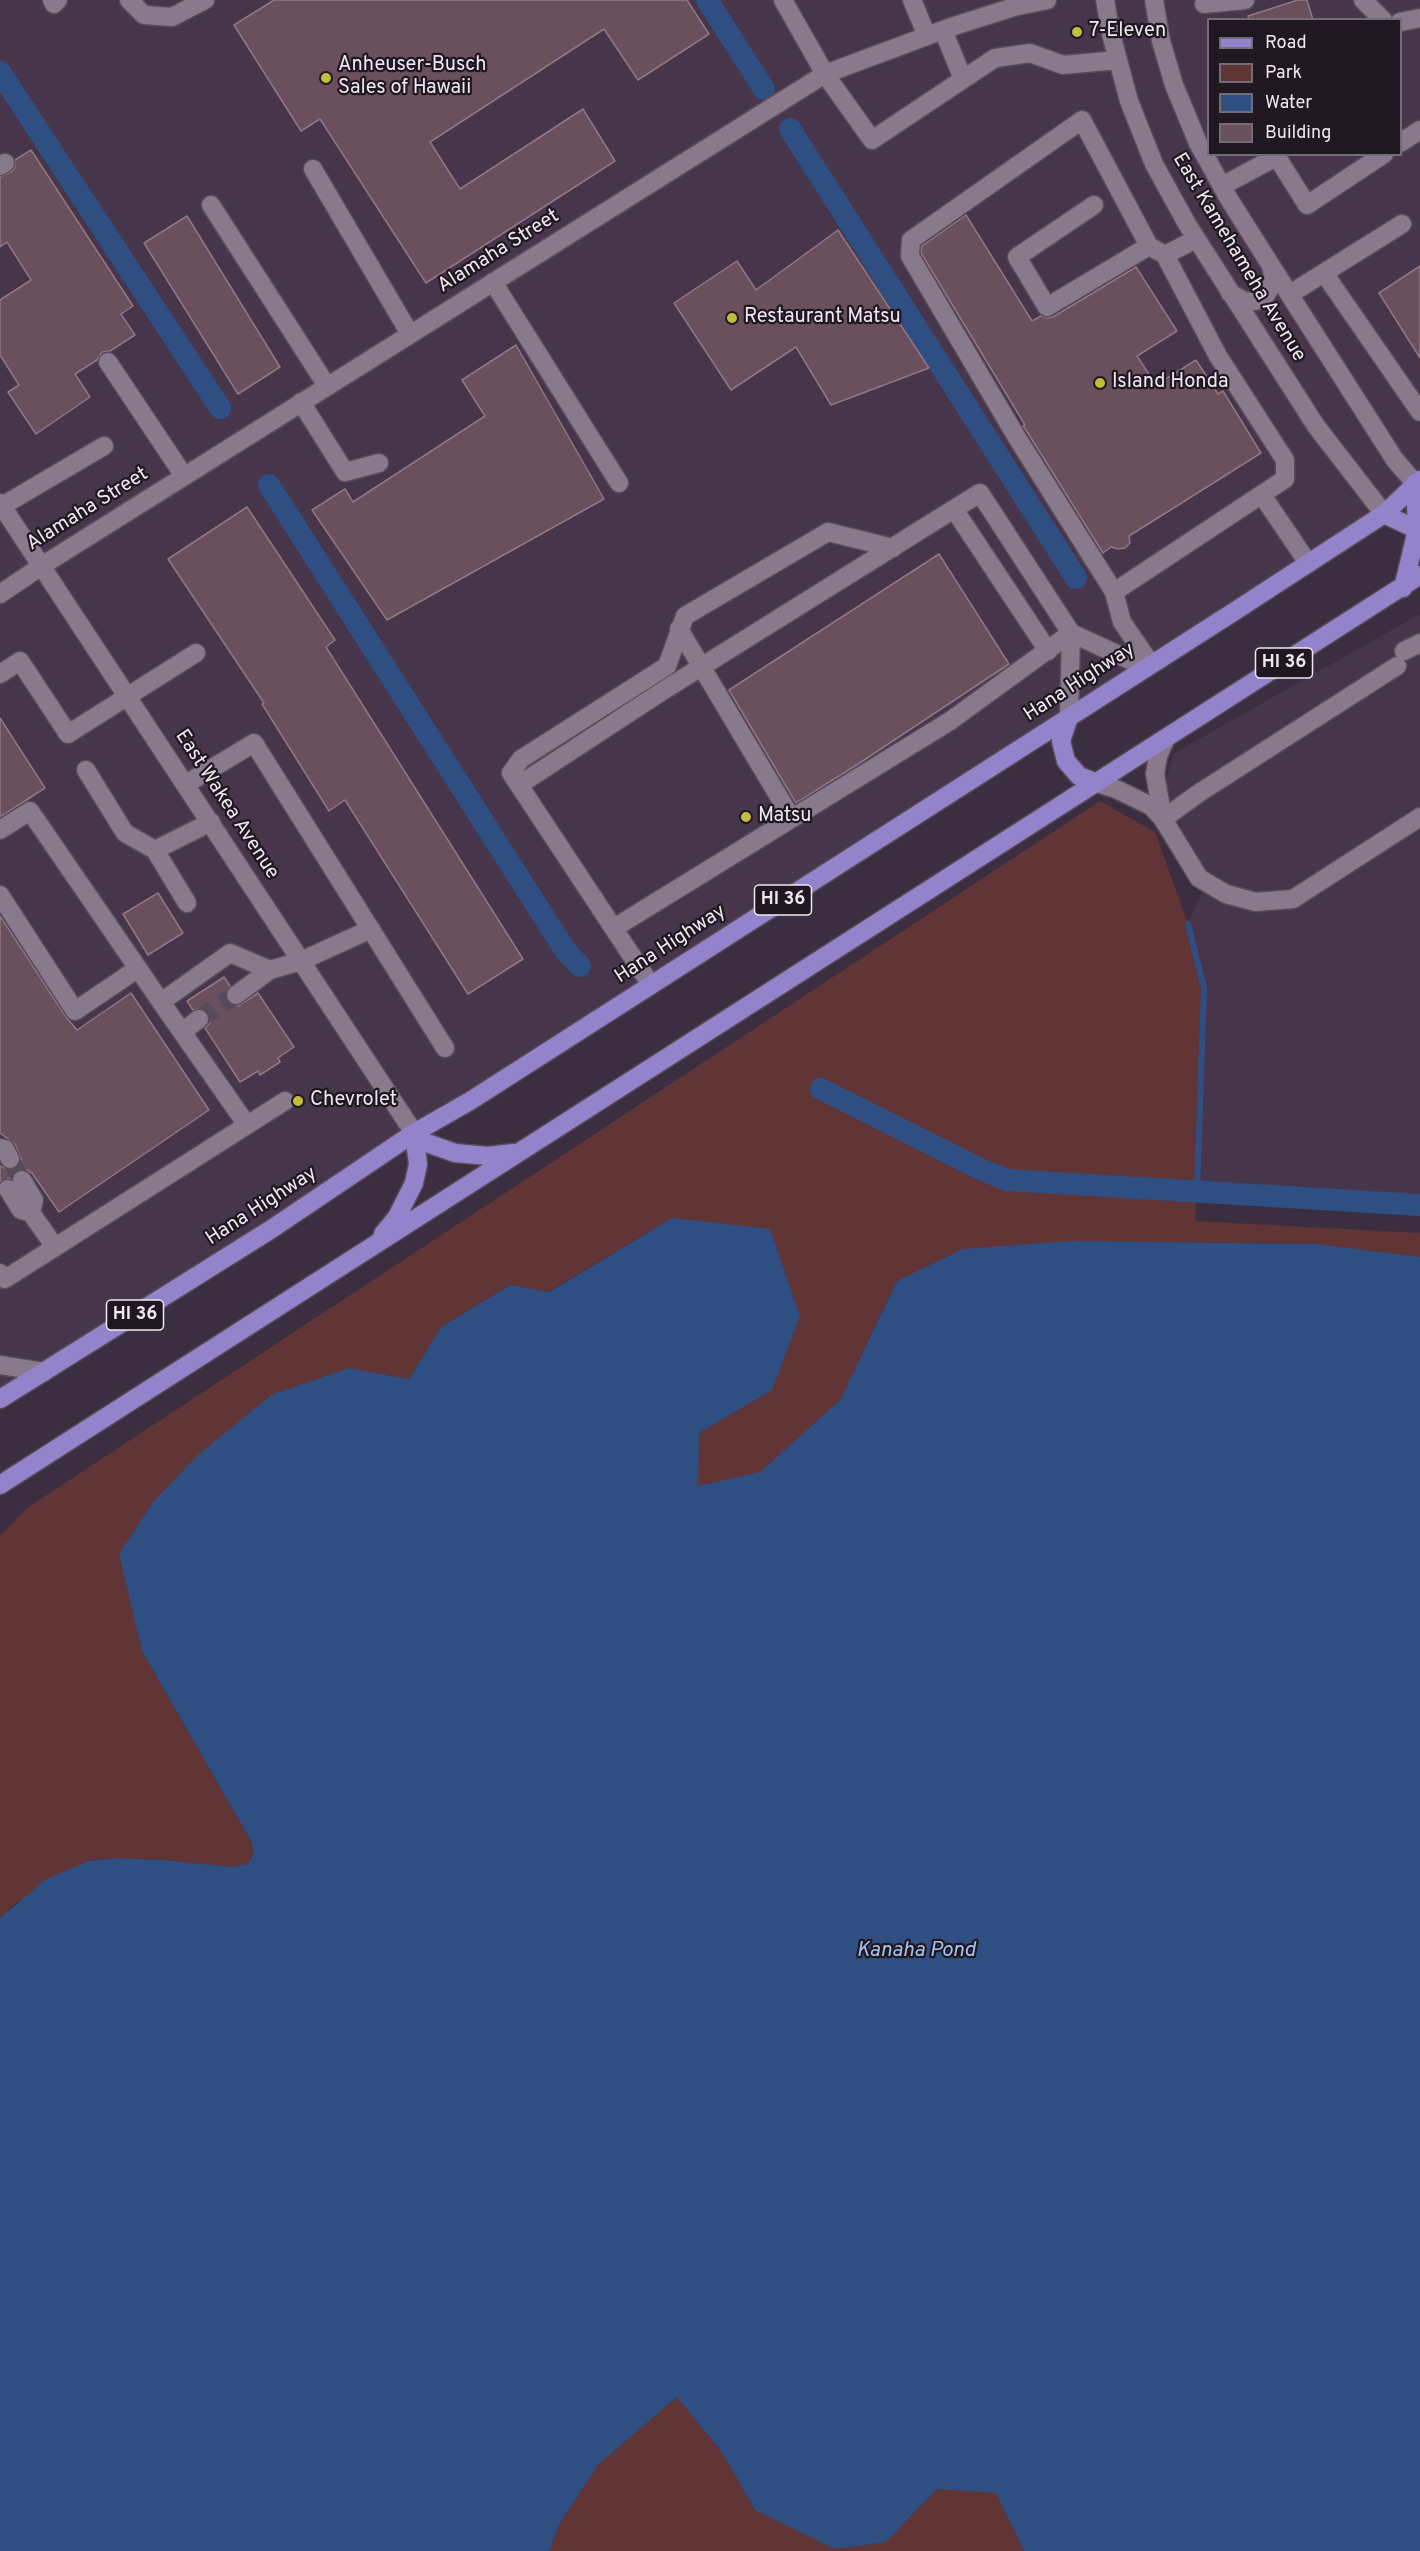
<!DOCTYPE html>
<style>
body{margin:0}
#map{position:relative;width:1420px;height:2551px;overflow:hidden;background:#3b2e40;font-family:Overpass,sans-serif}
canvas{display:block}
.legend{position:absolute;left:1207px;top:18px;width:195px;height:138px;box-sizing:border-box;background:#1f1821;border:2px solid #736b75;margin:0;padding:8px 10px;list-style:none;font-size:18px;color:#f0e7f3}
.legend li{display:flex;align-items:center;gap:12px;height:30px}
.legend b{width:30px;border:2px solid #736b75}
</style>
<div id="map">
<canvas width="1420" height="2551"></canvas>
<ul class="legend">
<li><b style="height:8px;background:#9383ca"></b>Road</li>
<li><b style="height:16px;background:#613436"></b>Park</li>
<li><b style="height:16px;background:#2f4f82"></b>Water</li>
<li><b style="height:16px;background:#69505c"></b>Building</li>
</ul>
</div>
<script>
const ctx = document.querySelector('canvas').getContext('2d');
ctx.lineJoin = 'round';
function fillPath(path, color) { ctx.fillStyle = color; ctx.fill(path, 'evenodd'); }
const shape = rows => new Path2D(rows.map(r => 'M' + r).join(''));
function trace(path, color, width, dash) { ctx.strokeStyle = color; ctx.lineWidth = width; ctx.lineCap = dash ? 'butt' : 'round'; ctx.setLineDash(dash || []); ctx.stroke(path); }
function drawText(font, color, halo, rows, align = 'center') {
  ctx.font = font + ' Overpass,sans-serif'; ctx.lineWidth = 4.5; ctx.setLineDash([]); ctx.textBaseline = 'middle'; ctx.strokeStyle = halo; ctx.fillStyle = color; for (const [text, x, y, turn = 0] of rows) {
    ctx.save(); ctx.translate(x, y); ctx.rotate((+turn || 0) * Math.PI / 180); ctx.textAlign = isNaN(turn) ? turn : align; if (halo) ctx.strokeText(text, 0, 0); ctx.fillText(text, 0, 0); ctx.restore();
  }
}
fillPath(shape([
 [0,0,1420,0,1420,480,1384,514,0,1399],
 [1208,20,1400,20,1400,154,1208,154],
 [1420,614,1420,1205,1197,1192,1204,988,1188,924,1205,884,1164,787,1174,753]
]), '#47354c');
fillPath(shape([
 [1100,801,1155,832,1188,924,1204,988,1195,1221,1420,1233,1420,1257,1316,1244,1071,1241,897,1281,840,1400,760,1472,697,1487,698,1433,772,1390,672,1218,548,1292,510,1285,441,1327,409,1379,349,1368,142,1651,251,1841,254,1853,248,1864,232,1867,164,1860,117,1858,88,1861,15,1904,0,1918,0,1536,27,1508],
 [677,2397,721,2451,755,2510,886,2542,937,2489,996,2492,1024,2551,549,2551,560,2523,598,2465]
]), '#613436');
fillPath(shape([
 [672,1218,770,1229,800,1316,772,1390,699,1433,698,1486,760,1472,840,1400,897,1281,963,1249,1071,1241,1317,1244,1420,1257,1420,2551,1024,2551,996,2493,937,2489,886,2542,835,2549,755,2510,721,2451,677,2397,598,2465,560,2523,549,2551,0,2551,0,1918,45,1880,88,1861,117,1858,164,1860,232,1867,248,1864,254,1853,251,1841,142,1651,119,1554,153,1502,198,1455,271,1395,349,1368,409,1379,441,1327,510,1285,549,1292]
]), '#2f4f82');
trace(shape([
 [1188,924,1204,988,1197,1192]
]), '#2f4f82', 6);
trace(shape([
 [707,0,764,89],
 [0,72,220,408],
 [790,129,1076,578],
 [269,485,565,950,580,966],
 [821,1089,978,1168,1007,1180,1420,1205]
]), '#2f4f82', 22);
const building = shape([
 [274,0,687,0,709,34,638,80,604,29,430,142,460,189,583,109,615,161,426,283,320,119,301,131,234,25,274,0],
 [1298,0,1307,0,1313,20,1249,20,1248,16,1298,0],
 [31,150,133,306,121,314,135,335,110,351,102,352,97,360,75,374,90,397,36,434,8,392,19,385,0,355,0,300,31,280,7,242,0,247,0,177,11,172,15,168,15,160,31,150],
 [966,215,1032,321,1041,316,1047,318,1053,317,1136,267,1177,331,1137,356,1156,385,1196,360,1218,394,1223,391,1261,453,1129,536,1130,543,1125,548,1118,549,1111,547,1103,553,1026,430,1023,426,1025,425,921,253,922,246,966,215],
 [187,216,280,367,238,394,144,243,187,216],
 [838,230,929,368,831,405,796,347,731,390,674,303,737,261,756,290,838,230],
 [1420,266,1420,358,1379,293,1420,266],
 [516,345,604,499,387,620,312,510,345,489,353,502,485,416,462,380,516,345],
 [247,507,335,640,326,647,523,959,468,994,345,800,329,811,262,704,264,703,168,559,247,507],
 [939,554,1009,664,858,764,796,803,729,690,939,554],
 [0,718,45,788,0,817,0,718],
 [158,893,183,933,148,955,123,914,158,893],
 [0,916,66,1017,77,1030,131,993,209,1110,59,1212,32,1173,27,1170,17,1170,11,1178,0,1182,0,1166,9,1170,14,1169,20,1165,21,1159,15,1144,0,1133,0,916],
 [224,977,230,986,225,996,227,1002,238,1006,258,993,294,1047,278,1058,280,1062,260,1075,258,1071,240,1082,205,1028,210,1023,208,1013,203,1008,193,1010,187,1001,224,977]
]);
fillPath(building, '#69505c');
trace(building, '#917783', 1.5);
trace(shape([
 [199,1019,236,995],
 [10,1159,22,1180]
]), '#564a5b', 18, [18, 9]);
const minor = shape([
 [52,0,54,4,58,0],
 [129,0,144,15,172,17,205,0],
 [783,0,825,74,872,140,995,58,1030,53,1063,65,1118,60],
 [912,0,927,36],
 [1105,0,1111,34,1129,101,1154,164,1187,224,1316,426,1384,514],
 [1154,0,1161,41,1174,85,1198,143,1229,199,1270,264,1395,460,1415,483],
 [1363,0,1383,20],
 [1204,4,1245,0],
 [1400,22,1420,18],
 [943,30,963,79],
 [1400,143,1420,130],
 [1275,154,1307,205,1384,154],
 [0,166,5,163],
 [313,169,410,334],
 [1222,186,1276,157],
 [211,205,327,386],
 [1094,205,1017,257,1047,307,1149,246],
 [1324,273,1420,412],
 [493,282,619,483],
 [1230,293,1246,302,1255,301,1265,296,1274,281,1271,265],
 [1290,294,1402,224],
 [108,362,184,476],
 [301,402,345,472,379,463],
 [1262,495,1308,563],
 [0,503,414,1133],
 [2,506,104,446],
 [1114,592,1016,436,910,256,911,240,1082,120,1149,246,1165,255,1196,239],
 [0,594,43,565,825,74,951,27,1014,7,1047,0],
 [679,629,791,817],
 [1048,651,954,509,980,493,1071,633,1145,667],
 [1404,651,1420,643],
 [1151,664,1122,622,1114,592,1285,479,1285,460,1218,356,1165,255],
 [0,674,20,661,68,734,196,653],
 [1069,717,1071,633],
 [86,770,125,833,155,850],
 [1097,783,1116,789,1151,806,1163,819,1199,878,1226,894,1256,902,1293,899,1420,817],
 [186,784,254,743,445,1048],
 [519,785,661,692,954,509],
 [1163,819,1199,793,1397,666],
 [1163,819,1155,774,1158,756,1165,740],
 [0,830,30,811,161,1002],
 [0,895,75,1011,137,969],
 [187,903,155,850,211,822],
 [614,928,950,721,1071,633],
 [651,985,511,773,521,759,667,666,685,616,828,532,893,548],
 [236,995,270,970],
 [182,1032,199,1019],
 [247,1125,161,1002,230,953,270,970,301,961,371,929],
 [0,1148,5,1149,10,1159],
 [22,1180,34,1200,31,1213,55,1247],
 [8,1189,21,1210,31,1213],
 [0,1273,5,1279,285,1101],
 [0,1365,44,1372]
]);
const major = shape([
 [1384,514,1420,531],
 [1403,588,1417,530,1415,483],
 [1069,717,1061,741,1066,761,1079,776,1097,783],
 [414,1133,424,1142,455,1153,488,1156,513,1153],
 [383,1234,397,1217,414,1183,418,1164,414,1133],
 [0,1399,270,1230,414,1133,470,1101,1235,611,1384,514,1420,480],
 [0,1485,1420,575]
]);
trace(minor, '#584c5b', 21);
trace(major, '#584c5b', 21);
trace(minor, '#89798d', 18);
trace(major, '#9383ca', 18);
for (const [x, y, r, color] of [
 [1077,32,6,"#c3bd3e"],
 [326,78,6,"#c3bd3e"],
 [732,318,6,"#c3bd3e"],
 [1100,383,6,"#c3bd3e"],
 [746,817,6,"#c3bd3e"],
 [298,1101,6,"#c3bd3e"]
]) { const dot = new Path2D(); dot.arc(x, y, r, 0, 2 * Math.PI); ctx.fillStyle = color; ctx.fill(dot); trace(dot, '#1f1821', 2); }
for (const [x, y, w] of [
 [1284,663,57],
 [783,900,57],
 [135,1315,57]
]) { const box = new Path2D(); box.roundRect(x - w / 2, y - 15, w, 30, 4.5); ctx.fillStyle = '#1f1821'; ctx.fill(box); trace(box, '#f0e7f3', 1.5); }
drawText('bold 18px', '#f0e7f3', null, [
 ["HI 36",1284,663],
 ["HI 36",783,900],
 ["HI 36",135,1315]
]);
drawText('20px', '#f0e7f3', '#1f1821', [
 ["7-Eleven",1089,32],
 ["Anheuser-Busch",338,66],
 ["Sales of Hawaii",338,89],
 ["Restaurant Matsu",744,318],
 ["Island Honda",1112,383],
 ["Matsu",758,817],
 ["Chevrolet",310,1101]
], 'left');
drawText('20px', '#f0e7f3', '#1f1821', [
 ["Alamaha Street",499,252,-32],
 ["East Kamehameha Avenue",1238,258,59],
 ["Alamaha Street",88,510,-32],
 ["Hana Highway",1080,683,-33],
 ["East Wakea Avenue",226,805,57],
 ["Hana Highway",671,945,-33],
 ["Hana Highway",262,1207,-33]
]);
drawText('italic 21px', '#a5c3f1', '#1f1821', [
 ["Kanaha Pond",916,1952]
]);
</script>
